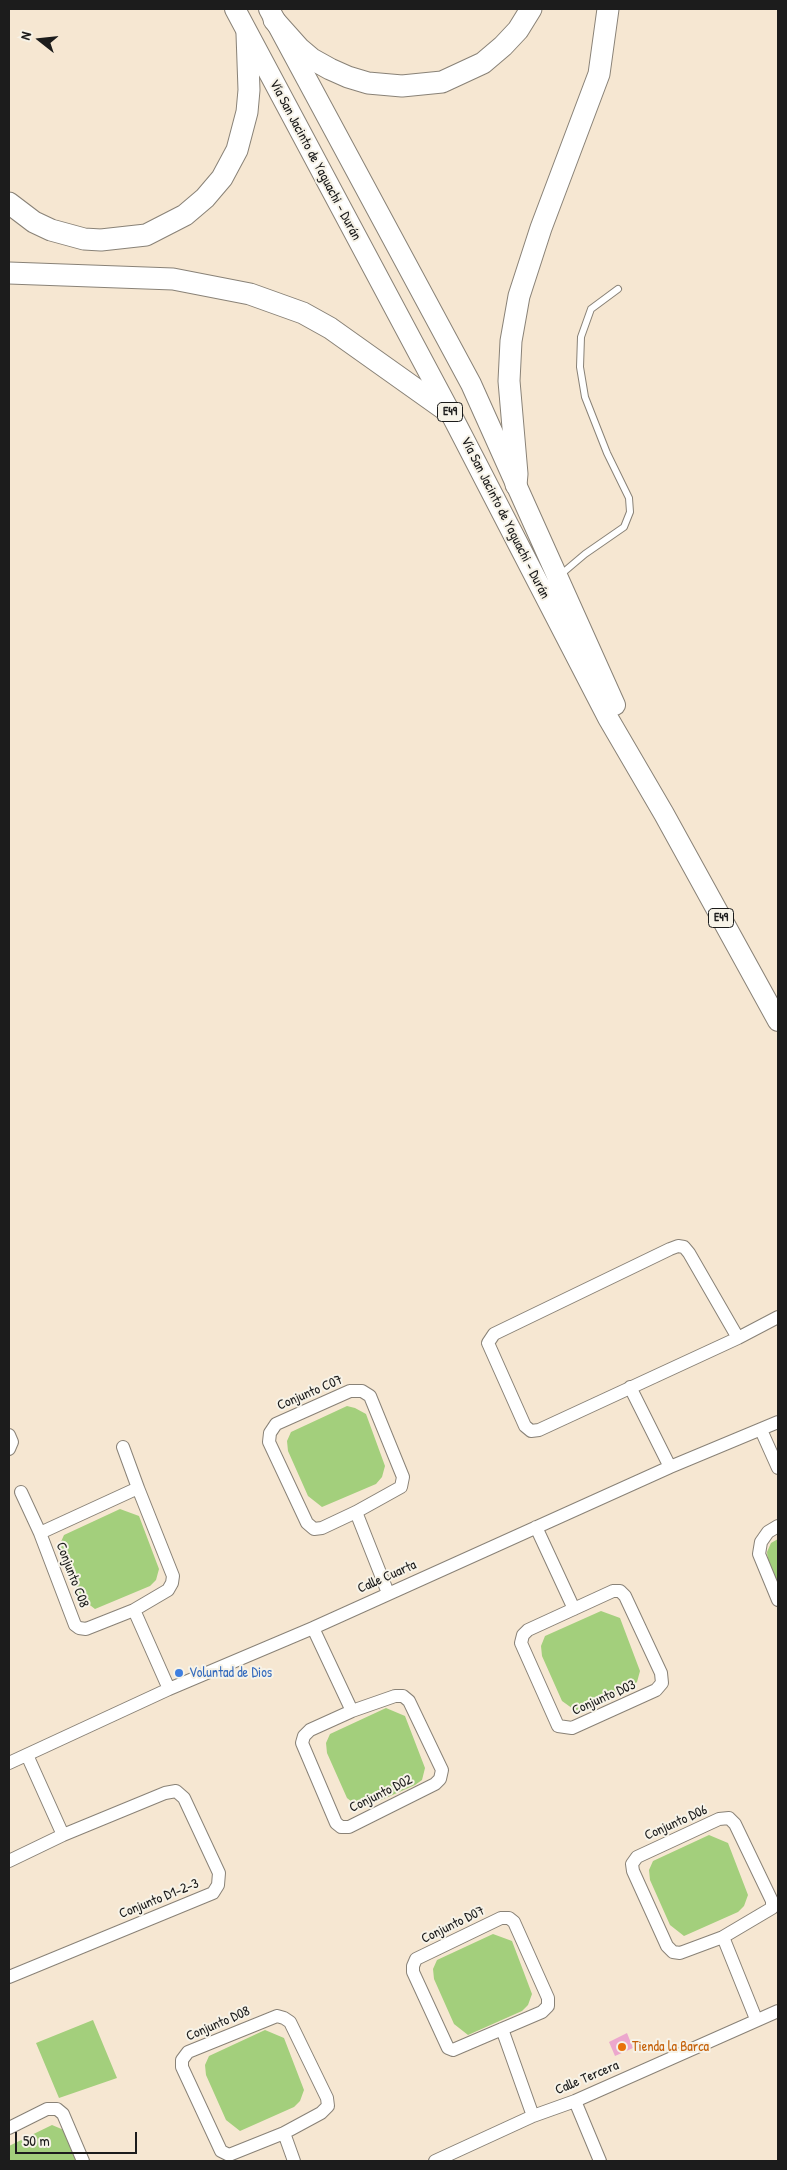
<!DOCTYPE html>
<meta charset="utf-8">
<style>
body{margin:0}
#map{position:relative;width:787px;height:2170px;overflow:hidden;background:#f6e7d2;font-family:"Patrick Hand",sans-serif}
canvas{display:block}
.frame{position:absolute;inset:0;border:10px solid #1c1c1c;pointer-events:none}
.north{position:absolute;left:15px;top:15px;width:50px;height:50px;-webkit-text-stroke:4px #f7f3e8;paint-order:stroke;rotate:286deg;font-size:14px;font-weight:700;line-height:20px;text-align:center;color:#1c1c1c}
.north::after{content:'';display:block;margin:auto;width:18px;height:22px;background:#1c1c1c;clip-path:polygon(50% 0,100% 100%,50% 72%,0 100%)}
.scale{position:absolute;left:15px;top:2132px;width:122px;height:22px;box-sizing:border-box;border:2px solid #1c1c1c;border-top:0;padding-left:6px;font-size:15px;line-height:18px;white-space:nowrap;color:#1c1c1c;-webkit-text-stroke:4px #f7f3e8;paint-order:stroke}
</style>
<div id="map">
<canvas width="787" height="2170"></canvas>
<div class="frame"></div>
<div class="north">N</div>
<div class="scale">50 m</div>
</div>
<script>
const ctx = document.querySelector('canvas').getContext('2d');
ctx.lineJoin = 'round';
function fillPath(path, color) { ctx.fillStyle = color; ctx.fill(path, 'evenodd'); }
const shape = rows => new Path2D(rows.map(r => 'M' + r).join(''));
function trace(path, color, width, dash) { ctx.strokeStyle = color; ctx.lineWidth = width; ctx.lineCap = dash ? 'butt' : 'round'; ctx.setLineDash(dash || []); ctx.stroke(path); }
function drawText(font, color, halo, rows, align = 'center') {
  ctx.font = font + ' "Patrick Hand",sans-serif'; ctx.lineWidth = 4; ctx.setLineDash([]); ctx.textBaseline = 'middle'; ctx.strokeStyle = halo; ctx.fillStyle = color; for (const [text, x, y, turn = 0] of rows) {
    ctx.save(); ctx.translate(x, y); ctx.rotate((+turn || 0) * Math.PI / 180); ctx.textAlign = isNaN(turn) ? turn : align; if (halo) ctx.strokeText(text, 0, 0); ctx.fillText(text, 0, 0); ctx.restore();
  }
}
fillPath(shape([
 [347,1406,355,1408,366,1414,385,1466,382,1477,376,1484,322,1507,308,1496,288,1451,287,1441,291,1432],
 [120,1509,139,1516,159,1569,156,1580,150,1586,95,1609,82,1599,61,1554,60,1544,64,1535],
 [778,1539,778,1584,768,1562,767,1552,771,1543],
 [601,1611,620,1618,640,1671,637,1682,630,1688,576,1711,562,1701,542,1656,541,1646,545,1636],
 [386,1708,405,1716,425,1768,422,1780,415,1785,361,1809,347,1798,327,1753,326,1743,330,1734],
 [709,1835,728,1843,748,1895,744,1906,738,1912,684,1936,670,1925,650,1880,649,1870,653,1861],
 [493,1934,512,1941,532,1994,528,2005,522,2011,468,2035,454,2024,434,1979,433,1969,437,1960],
 [93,2020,117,2078,59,2098,36,2043],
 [265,2030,284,2038,304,2090,300,2101,294,2107,240,2131,226,2120,206,2075,205,2065,209,2056],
 [52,2125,71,2133,81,2161,9,2161,9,2146]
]), '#a3cf7c');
fillPath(shape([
 [627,2033,633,2048,615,2056,609,2042]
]), '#eca7cd');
const service = shape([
 [559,576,585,554,624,527,630,512,629,498,607,453,585,397,580,367,581,337,591,309,618,289]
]);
const minor = shape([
 [738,1338,689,1253,684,1247,678,1246,670,1249,494,1334,488,1343,525,1426,531,1431,539,1430,738,1338,778,1317],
 [630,1387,670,1467],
 [350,1391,362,1391,370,1396,403,1477,401,1487,356,1512,322,1528,314,1529,307,1523,269,1442,270,1433,276,1424,350,1391],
 [761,1430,778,1468],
 [9,1435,12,1442,9,1449],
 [123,1447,138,1488],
 [138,1488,173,1576,172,1583,168,1590,134,1610,86,1629,79,1628,75,1625,40,1533,138,1488],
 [21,1492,40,1533],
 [356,1512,388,1593],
 [778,1526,768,1532,761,1542,759,1554,778,1600],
 [536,1527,574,1609],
 [613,1591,620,1591,625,1596,661,1673,662,1683,656,1690,572,1728,558,1726,521,1643,523,1635,528,1630,613,1591],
 [134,1610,169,1689],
 [313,1628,352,1711],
 [395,1696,403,1696,409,1701,442,1770,440,1779,435,1784,349,1827,341,1827,336,1823,302,1743,304,1736,310,1730,352,1711,395,1696],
 [27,1755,63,1835],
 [9,1763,169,1689,313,1628,670,1467,778,1422],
 [729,1818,735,1824,772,1901,772,1908,723,1937,680,1953,673,1952,667,1946,633,1871,632,1864,637,1857,719,1819,729,1818],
 [9,1861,63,1835,165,1793,176,1791,184,1798,219,1873,218,1885,213,1893,9,1977],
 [501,1918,509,1918,514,1922,548,1998,548,2006,542,2012,453,2050,448,2048,413,1972,413,1966,416,1959,501,1918],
 [723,1937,756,2019],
 [277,2016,284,2018,290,2022,327,2098,328,2106,321,2113,284,2133,229,2155,221,2151,182,2067,182,2060,188,2052,277,2016],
 [502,2029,533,2116],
 [575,2101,600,2161],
 [9,2128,47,2109,57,2109,63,2114,83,2161],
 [284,2133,294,2161],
 [435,2161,533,2116,575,2101,778,2011]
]);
const primary = shape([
 [235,9,451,414,608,718,664,814,778,1021],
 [269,9,471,384,615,705]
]);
const trunk = shape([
 [274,20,299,48,312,59,330,69,348,77,368,83,402,86,442,82,483,63,503,46,518,30,531,9],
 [9,203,34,222,51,230,84,239,101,240,146,235,185,215,205,198,222,178,237,150,247,112,249,90,247,34],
 [9,273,173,279,250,294,303,313,330,328,451,414],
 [516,485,517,474,509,381,511,341,519,296,541,228,599,74,608,9]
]);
trace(service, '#898277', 8);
trace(minor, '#898277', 14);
trace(primary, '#898277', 22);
trace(trunk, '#898277', 23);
trace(service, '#fff', 6);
trace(minor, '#fff', 12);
trace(primary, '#fff', 20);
trace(trunk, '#fff', 21);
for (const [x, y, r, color] of [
 [179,1673,5,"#3f7fe0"],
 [622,2047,5,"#e8710a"]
]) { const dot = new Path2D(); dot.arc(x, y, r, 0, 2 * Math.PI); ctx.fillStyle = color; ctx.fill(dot); trace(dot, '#f7f3e8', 2); }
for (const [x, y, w] of [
 [450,412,25],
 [721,918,25]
]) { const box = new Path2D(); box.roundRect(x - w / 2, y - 9.5, w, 19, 4); ctx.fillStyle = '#f7f3e8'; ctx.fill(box); trace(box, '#1c1c1c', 1); }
drawText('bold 12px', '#1c1c1c', null, [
 ["E49",450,412],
 ["E49",721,918]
]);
drawText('14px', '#1c1c1c', '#f7f3e8', [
 ["Vía San Jacinto de Yaguachi - Durán",315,160,62],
 ["Vía San Jacinto de Yaguachi - Durán",505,518,63],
 ["Conjunto C07",310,1393,-23],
 ["Conjunto C08",72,1575,69],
 ["Calle Cuarta",387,1577,-24],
 ["Conjunto D03",604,1698,-24],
 ["Conjunto D02",381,1794,-26],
 ["Conjunto D06",676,1823,-24],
 ["Conjunto D1-2-3",159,1899,-22],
 ["Conjunto D07",453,1925,-26],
 ["Conjunto D08",218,2024,-23],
 ["Calle Tercera",587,2078,-23]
]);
drawText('14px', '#366cbe', '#f7f3e8', [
 ["Voluntad de Dios",189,1673]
], 'left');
drawText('14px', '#c56008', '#f7f3e8', [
 ["Tienda la Barca",632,2047]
], 'left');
</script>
